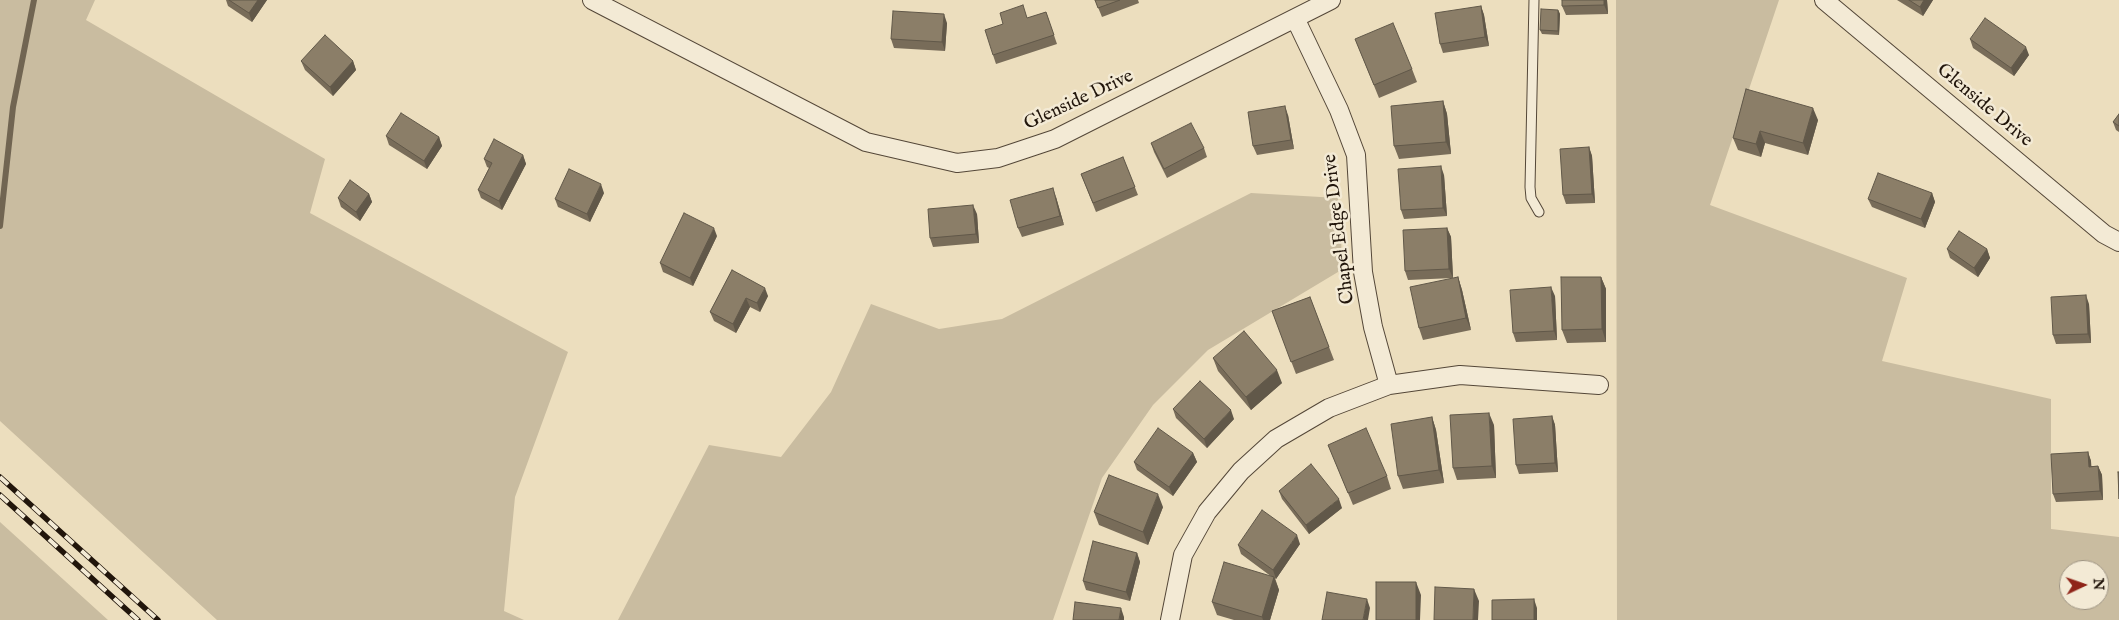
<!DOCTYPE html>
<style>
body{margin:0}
#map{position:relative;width:2119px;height:620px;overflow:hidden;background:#ecdebe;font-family:"IM FELL English",serif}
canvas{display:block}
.north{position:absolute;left:2059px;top:560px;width:50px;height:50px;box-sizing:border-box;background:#f3ead5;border:1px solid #9f9584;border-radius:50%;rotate:87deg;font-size:14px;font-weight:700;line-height:20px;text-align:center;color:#21150b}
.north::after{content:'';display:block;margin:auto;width:18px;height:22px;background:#8f2418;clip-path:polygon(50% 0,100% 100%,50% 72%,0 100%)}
</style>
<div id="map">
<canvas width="2119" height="620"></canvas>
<div class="north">N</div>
</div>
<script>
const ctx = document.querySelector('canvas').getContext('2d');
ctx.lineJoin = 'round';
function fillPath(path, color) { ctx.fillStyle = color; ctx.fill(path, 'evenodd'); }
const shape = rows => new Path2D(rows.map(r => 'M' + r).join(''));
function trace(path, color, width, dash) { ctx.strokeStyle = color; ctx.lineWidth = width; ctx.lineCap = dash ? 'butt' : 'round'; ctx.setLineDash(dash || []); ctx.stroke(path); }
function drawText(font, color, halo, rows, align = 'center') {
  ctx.font = font + ' "IM FELL English",serif'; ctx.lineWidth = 5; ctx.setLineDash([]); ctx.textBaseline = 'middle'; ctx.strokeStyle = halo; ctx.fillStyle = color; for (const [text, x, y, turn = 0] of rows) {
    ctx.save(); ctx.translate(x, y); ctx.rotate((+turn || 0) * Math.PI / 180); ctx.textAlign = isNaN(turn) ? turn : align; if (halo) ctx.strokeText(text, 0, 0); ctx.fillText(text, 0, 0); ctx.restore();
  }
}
fillPath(shape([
 [0,0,95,0,86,20,325,159,310,213,568,352,515,497,504,611,524,620,217,620,0,421],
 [1616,0,1779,0,1710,205,1907,278,1882,361,2051,399,2051,529,2119,537,2119,620,1617,620],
 [2069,570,2099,570,2099,600,2069,600],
 [1251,193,1338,198,1343,269,1208,350,1153,405,1102,478,1053,620,618,620,709,445,781,457,831,392,871,304,939,329,1002,319],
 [0,522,108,620,0,620]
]), '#c9bca0');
trace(shape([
 [0,226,13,107,34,0]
]), '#716552', 6);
const service = shape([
 [1534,0,1530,187,1531,198,1539,212]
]);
const minor = shape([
 [592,0,866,142,957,163,998,158,1055,139,1331,0],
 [1824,0,2104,234,2119,242],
 [1295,18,1339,110,1356,155,1363,272,1373,327,1389,385],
 [1170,620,1183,555,1207,512,1241,471,1276,439,1329,408,1389,385,1460,375,1599,385]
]);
trace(service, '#544738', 11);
trace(minor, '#544738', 20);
trace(service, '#f3ead5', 9);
trace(minor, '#f3ead5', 18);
const rail = shape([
 [0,477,158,620],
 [0,495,138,620]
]);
trace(rail, '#21150b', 5.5);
trace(rail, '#f3ead5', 4, [11]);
fillPath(shape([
 [226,0,267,0,252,22,228,6],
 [1095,0,1138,0,1139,3,1102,17],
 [1607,0,1608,14,1566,15,1562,6],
 [1897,0,1933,0,1923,16],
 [1481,6,1484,15,1489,46,1443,53,1440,44],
 [1558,10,1560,14,1559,35,1542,34,1540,30],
 [1046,12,1057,44,996,64,993,55,1028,18],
 [947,23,945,51,894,48,891,39],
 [1355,39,1412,69,1417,82,1379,98],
 [1970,39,2029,55,2014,76,1973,48],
 [301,61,353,61,356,70,333,96,305,70],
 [1746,89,1818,120,1808,155,1765,143,1761,157,1738,150,1733,138],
 [1443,101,1447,114,1451,154,1399,159,1394,146],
 [2119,114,2119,132,2116,130,2113,122],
 [1288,115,1294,149,1257,155,1253,146],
 [386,136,439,137,442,146,427,169,389,145],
 [1151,143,1204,148,1207,157,1167,178,1154,152],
 [1589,147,1592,156,1595,203,1566,204,1563,195],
 [523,155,526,164,502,210,481,198,478,190,489,168,487,167,484,159],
 [1123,157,1138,195,1096,212,1081,174],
 [1444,175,1447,216,1404,219,1401,210],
 [604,193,590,222,558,207,555,199],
 [1932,193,1935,202,1925,228,1872,207,1868,199],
 [369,194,372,202,360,221,341,207,338,198],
 [1056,197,1064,225,1022,237,1018,228],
 [977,214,979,243,933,247,930,238],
 [1447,228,1451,237,1453,278,1408,280,1405,271],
 [717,236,693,286,663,272,660,263],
 [1947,249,1987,249,1990,258,1978,277,1950,258],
 [732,270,768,296,760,312,750,307,736,333,714,321,710,312],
 [1458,277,1462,290,1471,330,1423,340,1419,328],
 [1601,277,1606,289,1606,342,1567,343,1562,330],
 [1555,296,1557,340,1516,342,1513,333],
 [1310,297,1334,360,1296,374,1272,311],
 [2089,304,2091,343,2056,344,2053,335],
 [1213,358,1282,383,1251,410,1218,371],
 [1173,409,1234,419,1207,448,1176,418],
 [1552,416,1555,425,1558,472,1519,474,1516,465],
 [1432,417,1436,430,1444,483,1403,489,1398,476],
 [1494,425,1496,478,1457,480,1453,468],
 [1328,445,1387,476,1391,489,1353,505],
 [2088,452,2091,461,2091,466,2098,466,2102,475,2103,500,2056,502,2053,494],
 [1193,453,1197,462,1173,496,1137,470,1134,462],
 [1279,491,1342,508,1309,534,1282,499],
 [1163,507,1148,545,1099,525,1094,512],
 [1300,544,1276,579,1275,578,1279,590,1270,620,1234,620,1217,615,1212,602,1272,577,1241,554,1238,545],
 [1137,553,1140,562,1130,601,1086,590,1083,581]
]), '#786c59');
fillPath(shape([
 [258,0,267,0,252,22,249,13],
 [1604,0,1607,0,1608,14,1604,5],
 [1924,0,1933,0,1923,16,1920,7],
 [1481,6,1484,15,1489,46,1485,37],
 [1558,10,1560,14,1559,35,1558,31],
 [944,14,947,23,945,51,942,42],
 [2026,47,2029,55,2014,76,2011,68],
 [353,61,356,70,333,96,330,87],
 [1443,101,1447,114,1451,154,1446,142],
 [1285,106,1288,115,1294,149,1291,140],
 [1813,108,1818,120,1808,155,1803,143],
 [1760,131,1765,143,1761,157,1756,144],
 [439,137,442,146,427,169,424,161],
 [1589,147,1592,156,1595,203,1592,194],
 [523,155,526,164,502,210,499,201],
 [1441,166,1444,175,1447,216,1443,208],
 [601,184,604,193,590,222,587,214],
 [1053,188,1056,197,1064,225,1060,216],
 [1932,193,1935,202,1925,228,1921,219],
 [369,194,372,202,360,221,356,212],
 [973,205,977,214,979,243,976,234],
 [714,228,717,236,693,286,690,278],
 [1447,228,1451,237,1453,278,1449,269],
 [1987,249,1990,258,1978,277,1974,268],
 [1458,277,1462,290,1471,330,1466,318],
 [1601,277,1606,289,1606,342,1602,329],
 [1551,287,1555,296,1557,340,1554,331],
 [765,288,768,296,760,312,757,303],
 [2086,295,2089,304,2091,343,2088,334],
 [746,298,750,307,736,333,733,324],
 [1277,370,1282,383,1251,410,1246,397],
 [1231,410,1234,419,1207,448,1204,439],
 [1489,413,1494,425,1496,478,1492,466],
 [1552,416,1555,425,1558,472,1555,463],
 [1432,417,1436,430,1444,483,1439,470],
 [2088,452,2091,461,2092,475,2089,467],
 [1193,453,1197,462,1173,496,1169,487],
 [2098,466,2102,475,2103,500,2100,491],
 [1158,494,1163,507,1148,545,1143,532],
 [1339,499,1342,508,1309,534,1306,525],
 [1297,535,1300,544,1276,579,1273,570],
 [1137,553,1140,562,1130,601,1126,592],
 [1274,577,1279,590,1270,620,1263,620,1262,617],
 [1416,582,1421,595,1420,620,1416,620],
 [1474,589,1479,601,1478,620,1473,620],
 [1367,599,1370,608,1368,620,1363,620],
 [1534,599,1537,608,1537,620,1534,620],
 [1121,608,1124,617,1124,620,1119,620]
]), '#615849');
const building = shape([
 [229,0,258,0,249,13,229,0],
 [1095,0,1120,0,1098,8,1095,0],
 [1562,0,1604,0,1604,5,1562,6,1562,0],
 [1909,0,1924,0,1920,7,1909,0],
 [1023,5,1027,18,1046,12,1054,35,993,55,985,30,1003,24,1000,13,1023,5],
 [1481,6,1485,37,1440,44,1435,13,1481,6],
 [1541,9,1558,10,1558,31,1540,30,1541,9],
 [893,11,944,14,942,42,891,39,893,11],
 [1985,18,2026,47,2011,68,1970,39,1985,18],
 [1393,23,1412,69,1374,85,1355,39,1393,23],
 [325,35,353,61,330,87,301,61,325,35],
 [1746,89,1813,108,1803,143,1760,131,1756,144,1733,138,1746,89],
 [1443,101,1446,142,1394,146,1391,106,1443,101],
 [1285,106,1291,140,1253,146,1248,112,1285,106],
 [401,113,439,137,424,161,386,136,401,113],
 [2119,114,2119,126,2113,122,2119,114],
 [1191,123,1204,148,1164,169,1151,143,1191,123],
 [494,139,523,155,499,201,478,190,492,163,484,159,494,139],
 [1589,147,1592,194,1563,195,1560,149,1589,147],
 [1123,157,1135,187,1093,203,1081,174,1123,157],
 [1441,166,1443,208,1401,210,1398,169,1441,166],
 [569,169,601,184,587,214,555,199,569,169],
 [1878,173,1932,193,1921,219,1868,199,1878,173],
 [350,180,369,194,356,212,338,198,350,180],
 [1053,188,1060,216,1018,228,1010,200,1053,188],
 [973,205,976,234,930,238,928,209,973,205],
 [684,213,714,228,690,278,660,263,684,213],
 [1447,228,1449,269,1405,271,1403,230,1447,228],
 [1959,231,1987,249,1974,268,1947,249,1959,231],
 [732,270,765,288,757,303,746,298,733,324,710,312,732,270],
 [1458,277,1466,318,1419,328,1410,287,1458,277],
 [1561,277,1601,277,1602,329,1562,330,1561,277],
 [1551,287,1554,331,1513,333,1510,290,1551,287],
 [2086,295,2088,334,2053,335,2051,297,2086,295],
 [1310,297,1329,347,1291,362,1272,311,1310,297],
 [1244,331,1277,370,1246,397,1213,358,1244,331],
 [1200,381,1231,410,1204,439,1173,409,1200,381],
 [1489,413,1492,466,1453,468,1450,415,1489,413],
 [1552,416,1555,463,1516,465,1513,419,1552,416],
 [1432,417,1439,470,1398,476,1391,424,1432,417],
 [1158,428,1193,453,1169,487,1134,462,1158,428],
 [1366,428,1387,476,1348,493,1328,445,1366,428],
 [2088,452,2089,467,2098,466,2100,491,2053,494,2051,454,2088,452],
 [1311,464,1339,499,1306,525,1279,491,1311,464],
 [2118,472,2119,472,2119,499,2118,472],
 [1109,475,1158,494,1143,532,1094,512,1109,475],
 [1262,510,1297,535,1273,570,1238,545,1262,510],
 [1093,541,1137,553,1126,592,1083,581,1093,541],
 [1224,562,1274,577,1262,617,1212,602,1224,562],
 [1376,582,1416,582,1416,620,1376,620,1376,582],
 [1435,587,1474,589,1473,620,1434,620,1435,587],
 [1327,592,1367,599,1363,620,1322,620,1327,592],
 [1534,599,1534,620,1492,620,1492,600,1534,599],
 [1075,602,1121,608,1119,620,1073,620,1075,602]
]);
fillPath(building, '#8b7e68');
trace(building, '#615849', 1);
drawText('19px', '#21150b', '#f3ead5', [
 ["Glenside Drive",1079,101,-25],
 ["Glenside Drive",1984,106,40],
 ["Chapel Edge Drive",1340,229,-97]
]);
</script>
